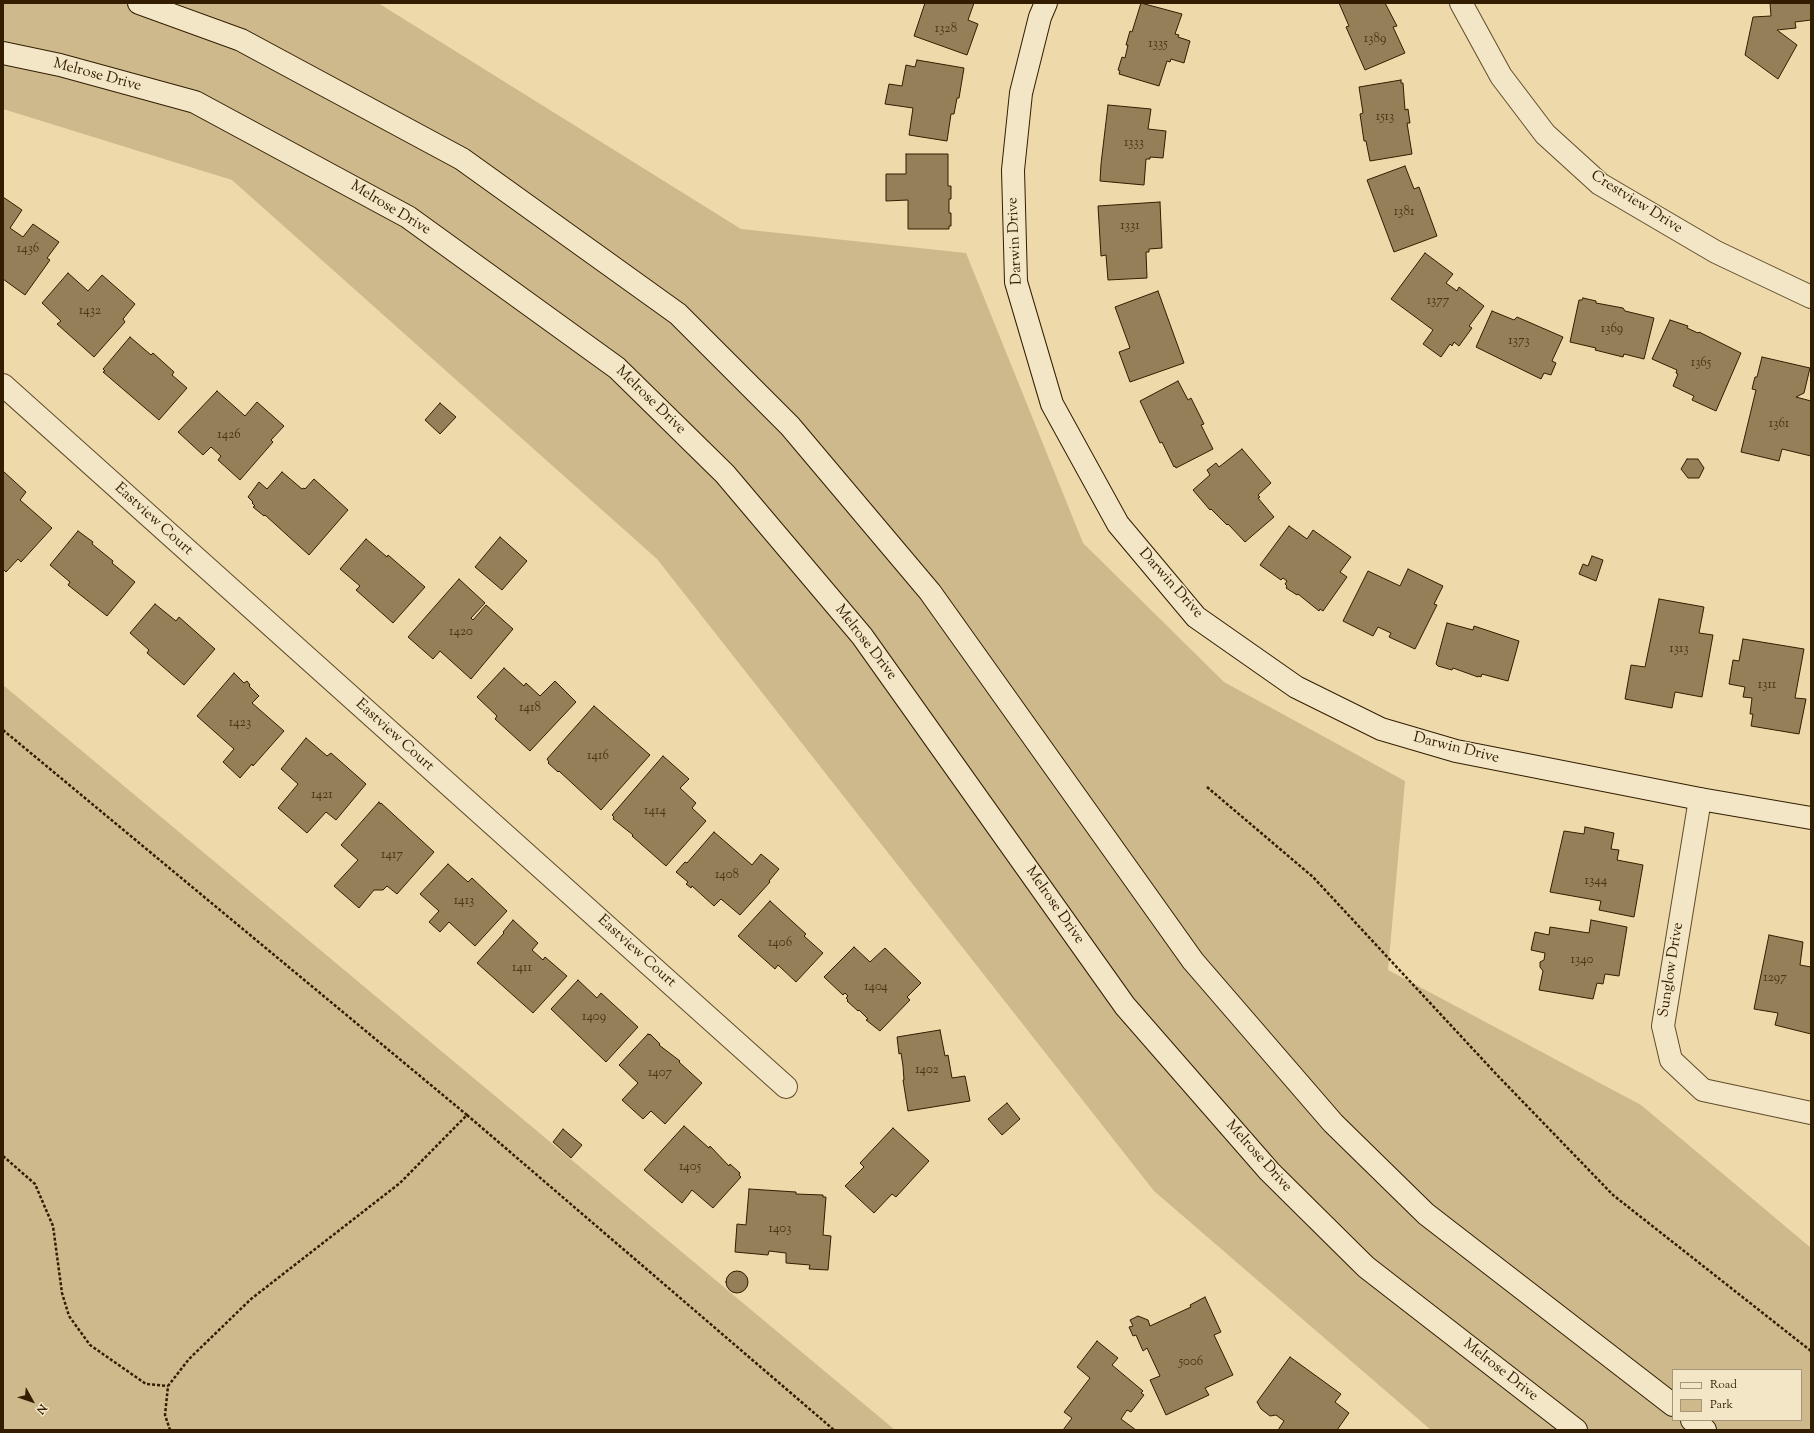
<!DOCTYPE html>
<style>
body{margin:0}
#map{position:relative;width:1814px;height:1433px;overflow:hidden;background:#edd9a9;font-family:"Sorts Mill Goudy",serif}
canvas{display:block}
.frame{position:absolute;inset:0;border:4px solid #321d00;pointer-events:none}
.legend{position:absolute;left:1672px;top:1369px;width:130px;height:52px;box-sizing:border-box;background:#f3e6c7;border:1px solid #a69677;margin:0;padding:5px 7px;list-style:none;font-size:12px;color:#321d00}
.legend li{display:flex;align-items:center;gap:8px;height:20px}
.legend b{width:20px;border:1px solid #a69677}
.north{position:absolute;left:12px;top:1381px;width:40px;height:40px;-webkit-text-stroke:3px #f3e6c7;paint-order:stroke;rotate:130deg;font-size:11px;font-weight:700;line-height:16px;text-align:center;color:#321d00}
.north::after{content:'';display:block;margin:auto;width:14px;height:18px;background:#321d00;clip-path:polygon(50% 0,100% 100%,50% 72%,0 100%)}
</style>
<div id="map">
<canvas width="1814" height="1433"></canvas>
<div class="frame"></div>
<ul class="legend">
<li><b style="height:5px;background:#f3e6c7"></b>Road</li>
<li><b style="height:11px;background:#cdb98c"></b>Park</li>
</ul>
<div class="north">N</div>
</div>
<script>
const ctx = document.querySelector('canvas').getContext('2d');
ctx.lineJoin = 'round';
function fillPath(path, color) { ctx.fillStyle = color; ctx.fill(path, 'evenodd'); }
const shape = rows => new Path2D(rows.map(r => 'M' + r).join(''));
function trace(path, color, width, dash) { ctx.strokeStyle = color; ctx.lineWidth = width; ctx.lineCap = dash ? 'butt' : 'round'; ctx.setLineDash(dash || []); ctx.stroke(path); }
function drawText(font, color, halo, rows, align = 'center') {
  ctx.font = font + ' "Sorts Mill Goudy",serif'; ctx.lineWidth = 3; ctx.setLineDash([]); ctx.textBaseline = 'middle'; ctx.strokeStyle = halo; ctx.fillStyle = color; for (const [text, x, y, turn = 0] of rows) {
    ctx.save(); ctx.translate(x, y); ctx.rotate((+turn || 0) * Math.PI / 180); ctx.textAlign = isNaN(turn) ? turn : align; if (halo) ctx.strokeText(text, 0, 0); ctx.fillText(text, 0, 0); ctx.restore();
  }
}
fillPath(shape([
 [3,3,378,3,741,229,966,253,1083,543,1224,682,1405,781,1388,970,1641,1105,1811,1248,1811,1430,1431,1430,1154,1191,657,559,232,180,3,109],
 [1673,1370,1801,1370,1801,1420,1673,1420],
 [3,685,895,1430,3,1430]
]), '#cdb98c');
const building = shape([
 [925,3,974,3,968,20,978,24,967,55,914,36,925,3],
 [1141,3,1182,14,1175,34,1179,35,1178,37,1190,41,1184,63,1171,59,1170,62,1167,61,1159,86,1119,74,1120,71,1118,70,1122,57,1125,58,1128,45,1126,45,1130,31,1132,32,1141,3],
 [1339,3,1385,3,1397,26,1393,27,1405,53,1365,70,1346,27,1349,26,1339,3],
 [1770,3,1811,3,1811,20,1795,22,1796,28,1777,30,1797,45,1778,79,1745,55,1753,17,1771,16,1770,3],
 [917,60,964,68,959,98,957,98,954,114,951,114,947,141,909,135,913,108,885,104,889,84,902,86,906,65,915,67,917,60],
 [1401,80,1401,83,1403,83,1405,110,1408,109,1410,123,1407,123,1412,154,1370,161,1366,141,1364,141,1360,114,1363,113,1359,87,1401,80],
 [1108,105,1151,109,1148,129,1166,131,1163,158,1150,157,1150,159,1146,159,1144,185,1100,181,1101,164,1108,105],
 [906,154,948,154,948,186,951,186,951,199,949,199,949,213,951,213,951,226,949,226,949,229,908,229,908,200,886,201,886,174,906,174,906,154],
 [1405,166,1414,189,1419,187,1437,236,1394,252,1367,180,1405,166],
 [3,197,22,210,10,228,23,237,33,224,59,242,47,258,50,260,25,295,3,279,3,197],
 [1160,202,1162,248,1149,249,1149,252,1146,252,1147,278,1108,280,1106,255,1101,256,1098,206,1160,202],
 [1425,253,1453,274,1446,283,1457,291,1459,287,1484,306,1469,326,1472,328,1459,346,1454,342,1452,346,1450,344,1441,357,1423,344,1433,330,1391,299,1425,253],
 [68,273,88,291,102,275,135,304,123,319,125,322,94,357,57,324,61,321,42,303,68,273],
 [1158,291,1184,363,1130,382,1119,352,1130,348,1115,307,1158,291],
 [1583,298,1596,301,1596,303,1623,308,1625,311,1654,318,1644,359,1624,354,1623,357,1595,350,1596,348,1570,342,1579,300,1582,300,1583,298],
 [1492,311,1514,320,1517,317,1563,337,1552,361,1556,363,1551,375,1544,373,1541,379,1476,347,1492,311],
 [1670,320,1688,326,1687,328,1698,333,1699,332,1741,353,1716,411,1692,400,1694,396,1673,386,1678,374,1676,373,1677,370,1652,359,1670,320],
 [130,337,151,355,153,353,174,372,172,375,187,388,159,420,103,372,105,371,103,369,130,337],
 [1762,357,1810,368,1804,393,1796,397,1811,401,1811,456,1782,449,1779,461,1741,452,1756,390,1752,389,1755,377,1757,377,1762,357],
 [1178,381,1188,400,1191,398,1204,424,1201,425,1213,449,1176,468,1175,466,1174,467,1162,442,1160,443,1140,401,1178,381],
 [217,391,245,416,257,402,284,426,271,440,273,442,240,480,218,460,221,456,211,447,203,455,178,432,217,391],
 [440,403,456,417,440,434,425,420,440,403],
 [1242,449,1271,483,1258,495,1260,497,1258,498,1274,517,1245,542,1228,524,1227,525,1211,509,1210,510,1193,490,1210,475,1207,470,1216,463,1219,467,1242,449],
 [1687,459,1698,459,1704,468,1699,478,1688,478,1681,469,1687,459],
 [3,471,26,492,20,500,52,528,21,562,18,559,6,572,3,569,3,471],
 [282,472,302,489,304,488,305,489,314,479,348,510,309,555,265,515,264,516,253,507,255,506,252,503,253,502,248,497,259,482,267,489,282,472],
 [1289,526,1307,539,1313,530,1351,557,1340,572,1347,577,1323,611,1320,609,1319,611,1298,594,1297,595,1286,588,1287,586,1285,584,1287,581,1283,578,1281,580,1260,565,1289,526],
 [78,531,93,542,92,544,113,561,112,563,135,582,107,616,68,585,70,582,50,565,78,531],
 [500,537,527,561,502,590,475,567,500,537],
 [366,539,387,557,388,555,425,587,393,623,356,590,360,586,340,569,366,539],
 [1592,556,1603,560,1596,581,1579,574,1583,564,1588,566,1592,556],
 [1408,569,1443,586,1434,604,1437,605,1415,649,1389,637,1391,633,1378,627,1373,636,1343,621,1368,571,1400,586,1408,569],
 [459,579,485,603,471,618,473,620,486,605,513,629,471,679,440,651,433,659,408,637,459,579],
 [1659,599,1704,607,1699,633,1713,635,1702,697,1675,692,1672,708,1625,699,1631,665,1645,667,1659,599],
 [155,604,176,621,179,617,215,649,184,685,147,653,149,650,130,633,155,604],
 [1447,623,1473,630,1474,626,1519,641,1508,681,1482,674,1481,677,1478,676,1478,677,1453,668,1452,670,1438,666,1436,664,1447,623],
 [1743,639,1804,649,1795,698,1806,699,1799,734,1751,726,1753,714,1750,714,1752,698,1743,697,1745,687,1729,684,1733,660,1739,661,1743,639],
 [504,668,524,686,526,683,540,696,555,681,576,702,530,751,495,719,497,716,477,697,504,668],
 [234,673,244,683,247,681,250,685,249,686,259,696,252,703,284,731,253,766,252,764,240,778,223,762,234,749,197,716,234,673],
 [594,706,650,755,601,810,559,771,558,772,548,763,549,762,547,759,594,706],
 [306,738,327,756,331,753,366,784,336,820,326,812,307,833,278,808,298,784,281,769,306,738],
 [663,756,689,779,680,788,696,803,692,808,706,821,666,866,632,836,633,835,613,819,614,817,612,815,663,756],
 [379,802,380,804,381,803,434,852,397,894,387,886,383,890,374,890,359,908,334,886,358,860,341,845,379,802],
 [1585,827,1614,833,1611,849,1619,850,1617,860,1643,865,1634,917,1599,910,1601,901,1550,892,1564,831,1584,834,1585,827],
 [714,832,752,865,761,854,779,869,769,881,770,882,740,915,721,899,714,906,692,886,691,888,686,884,688,882,676,872,685,862,687,863,714,832],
 [448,864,468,882,472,878,507,911,475,946,449,922,440,932,429,922,439,911,420,894,448,864],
 [770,901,806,934,804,936,823,953,796,982,778,965,775,969,738,936,770,901],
 [513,920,538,943,532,950,543,960,545,957,567,976,533,1013,477,963,504,933,503,932,513,920],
 [1591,920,1627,927,1619,976,1605,974,1603,984,1597,983,1593,999,1539,990,1543,971,1540,967,1540,962,1544,960,1545,953,1531,950,1535,932,1549,935,1550,927,1589,933,1591,920],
 [1769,935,1803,942,1800,965,1811,967,1811,1034,1775,1025,1778,1013,1754,1009,1769,935],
 [854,947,870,962,885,948,921,983,907,997,910,1000,880,1031,866,1020,868,1019,859,1010,858,1011,847,1001,848,1000,846,998,848,996,845,993,843,995,824,977,854,947],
 [578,980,597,998,601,993,638,1027,606,1062,551,1009,578,980],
 [940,1030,945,1056,948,1055,952,1078,965,1076,970,1101,908,1111,903,1080,904,1080,903,1066,901,1053,899,1054,897,1037,940,1030],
 [648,1034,649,1035,650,1034,660,1044,659,1045,680,1061,679,1062,702,1083,665,1124,651,1111,643,1119,622,1100,638,1083,619,1065,648,1034],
 [1007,1103,1020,1119,1002,1135,988,1119,1007,1103],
 [684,1126,709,1148,710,1146,729,1166,730,1164,740,1173,739,1175,741,1177,713,1208,692,1190,682,1203,644,1170,684,1126],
 [893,1128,929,1161,896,1197,892,1194,874,1213,845,1186,864,1167,860,1163,893,1128],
 [563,1129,582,1145,571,1158,553,1142,563,1129],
 [749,1189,796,1192,796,1194,823,1195,823,1197,826,1197,823,1235,831,1236,828,1270,809,1269,810,1265,786,1263,786,1253,769,1251,768,1255,735,1252,737,1224,746,1225,749,1189],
 '726 1282a11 11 0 1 1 22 0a11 11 0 1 1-22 0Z',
 [1205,1297,1221,1332,1214,1335,1233,1375,1205,1388,1209,1395,1166,1415,1150,1380,1160,1376,1147,1348,1143,1351,1136,1335,1133,1336,1129,1327,1133,1326,1130,1320,1138,1316,1148,1320,1150,1326,1191,1307,1190,1305,1205,1297],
 [1097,1341,1118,1358,1112,1365,1143,1391,1141,1393,1144,1395,1131,1412,1127,1410,1121,1419,1136,1430,1063,1430,1072,1418,1064,1412,1090,1378,1077,1367,1097,1341],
 [1290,1357,1341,1394,1335,1402,1349,1413,1337,1430,1278,1430,1284,1421,1276,1415,1270,1416,1261,1409,1257,1402,1290,1357]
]);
fillPath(building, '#937f58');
trace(building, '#321d00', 1);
const street = shape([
 [1461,3,1501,76,1545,134,1600,184,1716,252,1811,297],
 [3,385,786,1087],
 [1700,799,1663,1026,1671,1060,1703,1090,1811,1113]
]);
const secondary = shape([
 [139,3,241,40,462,159,678,314,790,426,930,592,1193,961,1333,1123,1426,1214,1673,1405],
 [1046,3,1040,17,1021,93,1013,170,1016,282,1052,404,1118,524,1196,617,1296,687,1381,729,1456,751,1700,799,1811,818],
 [3,53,60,65,195,102,408,217,617,368,725,474,862,636,1125,1006,1269,1171,1366,1267,1576,1430],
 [1692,1420,1705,1430]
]);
trace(street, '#614c2a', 24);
trace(secondary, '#321d00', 24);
trace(shape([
 [3,730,467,1115,400,1183,251,1299,189,1359,168,1386,165,1415,170,1430],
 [1207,787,1313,877,1498,1076,1613,1195,1811,1351],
 [467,1115,834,1430],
 [3,1156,35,1184,53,1226,62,1293,69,1316,90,1345,146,1384,168,1386]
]), '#321d00', 2.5, [3, 2]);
trace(street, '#f3e6c7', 22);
trace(secondary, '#f3e6c7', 22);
drawText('13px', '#4a3616', null, [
 ["1328",946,30],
 ["1389",1375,40],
 ["1335",1158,45],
 ["1513",1385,118],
 ["1333",1134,144],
 ["1381",1404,213],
 ["1331",1130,227],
 ["1436",28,250],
 ["1377",1438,302],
 ["1432",90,312],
 ["1369",1612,330],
 ["1373",1519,342],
 ["1365",1701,364],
 ["1361",1779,425],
 ["1426",229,436],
 ["1420",461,633],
 ["1313",1679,650],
 ["1311",1767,686],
 ["1418",530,709],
 ["1423",240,724],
 ["1416",598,757],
 ["1421",322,796],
 ["1414",655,812],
 ["1417",392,856],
 ["1408",727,876],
 ["1344",1596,882],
 ["1413",464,902],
 ["1406",780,944],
 ["1340",1582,961],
 ["1411",522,969],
 ["1297",1775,979],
 ["1404",876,988],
 ["1409",594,1018],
 ["1402",927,1071],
 ["1407",660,1074],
 ["1405",690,1168],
 ["1403",780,1230],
 ["5006",1191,1363]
]);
drawText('15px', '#321d00', '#f3e6c7', [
 ["Melrose Drive",97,76,15],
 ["Crestview Drive",1636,203,32],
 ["Melrose Drive",390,209,31],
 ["Darwin Drive",1016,241,-93],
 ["Melrose Drive",650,401,44],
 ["Eastview Court",153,520,42],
 ["Darwin Drive",1170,584,48],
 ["Melrose Drive",865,643,52],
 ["Eastview Court",394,736,42],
 ["Darwin Drive",1456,749,14],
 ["Melrose Drive",1054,906,55],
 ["Eastview Court",636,952,42],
 ["Sunglow Drive",1672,970,-81],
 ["Melrose Drive",1258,1157,48],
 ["Melrose Drive",1500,1371,38]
]);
</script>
